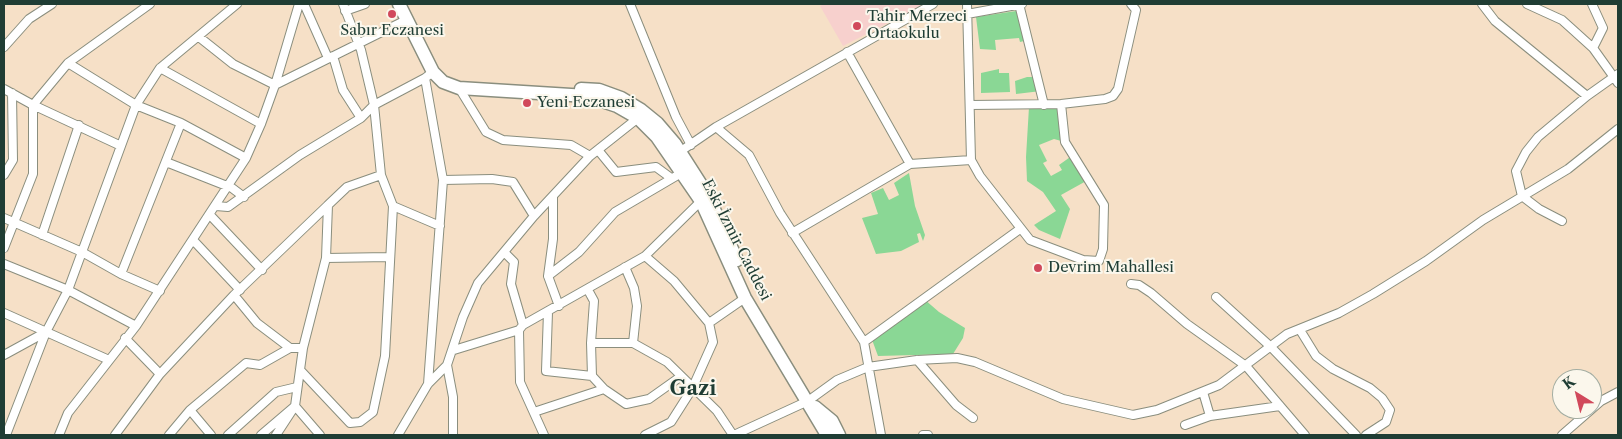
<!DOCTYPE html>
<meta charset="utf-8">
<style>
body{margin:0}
#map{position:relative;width:1622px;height:439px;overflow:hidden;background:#f6e0c7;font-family:"Libre Caslon Text",serif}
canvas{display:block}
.frame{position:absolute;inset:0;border:5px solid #1f3d34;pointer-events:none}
.north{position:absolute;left:1552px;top:369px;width:50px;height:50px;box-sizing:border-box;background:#fbf7ec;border:1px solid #a3ada2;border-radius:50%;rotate:324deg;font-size:14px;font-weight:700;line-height:20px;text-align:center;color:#1f3d34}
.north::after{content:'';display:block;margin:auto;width:18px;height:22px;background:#d1495b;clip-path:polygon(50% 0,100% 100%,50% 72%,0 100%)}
</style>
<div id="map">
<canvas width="1622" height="439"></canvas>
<div class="frame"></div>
<div class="north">K</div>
</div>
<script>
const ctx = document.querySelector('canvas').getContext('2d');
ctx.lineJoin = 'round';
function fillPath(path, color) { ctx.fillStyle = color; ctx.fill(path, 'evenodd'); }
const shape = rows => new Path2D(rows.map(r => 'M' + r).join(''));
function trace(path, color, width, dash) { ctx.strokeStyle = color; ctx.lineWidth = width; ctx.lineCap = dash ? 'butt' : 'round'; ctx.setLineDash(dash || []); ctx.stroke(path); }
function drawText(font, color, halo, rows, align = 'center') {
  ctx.font = font + ' "Libre Caslon Text",serif'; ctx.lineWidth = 4; ctx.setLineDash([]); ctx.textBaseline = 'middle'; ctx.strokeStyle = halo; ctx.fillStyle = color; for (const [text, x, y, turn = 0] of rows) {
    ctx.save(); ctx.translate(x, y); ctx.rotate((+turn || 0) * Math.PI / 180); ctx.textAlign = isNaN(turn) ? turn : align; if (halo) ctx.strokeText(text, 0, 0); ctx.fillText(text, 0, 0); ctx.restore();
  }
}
fillPath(shape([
 [824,4,925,4,843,46,820,6]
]), '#f7d0cd');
fillPath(shape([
 [1016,11,1021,12,1028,40,1020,42,1019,38,995,40,996,50,980,49,976,17],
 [999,69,999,73,1009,73,1010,92,981,93,981,73],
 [1027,77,1037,77,1041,91,1016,94,1015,81],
 [1061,104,1065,142,1054,139,1039,145,1047,161,1043,163,1051,176,1062,170,1059,165,1073,155,1088,180,1061,195,1070,209,1060,239,1039,230,1034,225,1056,211,1043,192,1027,181,1026,157,1029,107],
 [909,173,915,206,925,235,923,241,920,233,917,234,919,242,901,251,876,254,862,218,878,214,871,193,883,188,889,200,899,195,894,183],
 [924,299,939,312,965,328,963,338,953,354,878,356,871,337]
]), '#8ad795');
const street = shape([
 [304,4,328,58],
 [630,4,676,117,691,145],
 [967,4,971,160],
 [1019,4,1044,105],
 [1482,4,1495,21,1587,96],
 [1527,4,1562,20,1572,29,1593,48,1618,83],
 [1592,4,1603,28,1593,48],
 [345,11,365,4],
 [967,14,1022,4],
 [199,37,233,64,275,85,406,20],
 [4,47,29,19,52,4],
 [847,52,910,164],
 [333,56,343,90,361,118],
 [68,63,136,105,181,123,246,158],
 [160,68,261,124],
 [459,88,486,132,503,140,571,145,590,156],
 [4,89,33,105,119,145],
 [970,105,1061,104,1105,99,1113,96,1118,89,1136,10,1131,4],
 [716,127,749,155,780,213,864,342,881,435],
 [598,150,616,172,656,167,671,178],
 [678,153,716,127,933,4],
 [166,162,232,188,244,197],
 [4,175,13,160,12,93],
 [443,180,492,179,513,182,534,216],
 [216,206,228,207,300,155,361,118,374,105,425,78],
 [393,206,440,226],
 [210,215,262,270],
 [4,218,82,252,121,274,160,291],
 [1562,221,1539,209,1522,196,1516,171,1526,152,1538,137,1587,96,1618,74],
 [792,233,910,164,971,160,980,176,1030,240,1083,260,1099,261,1103,249,1104,205,1065,142,1061,104],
 [42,235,79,125],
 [193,240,240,290],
 [4,248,33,174,33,105,68,63,150,4],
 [504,252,514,262,511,284,523,325],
 [645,256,674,281,709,323],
 [326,258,389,257],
 [4,264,68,290,136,326],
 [625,267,634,288,637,306,633,343],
 [121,274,181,123],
 [548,276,553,239,553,196],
 [1131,284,1139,285,1151,293,1187,324,1246,366,1305,435],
 [588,290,594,301,591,343,592,376,604,389,626,404,649,399,680,377],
 [234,295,257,323,290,348],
 [1216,297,1271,347,1356,435],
 [559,306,548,276,579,252,615,212,683,172],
 [548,312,546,371,592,376],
 [4,313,109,360],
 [519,330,520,382,544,435],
 [1300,330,1316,356,1333,369,1370,388,1382,398,1390,410,1386,422,1366,435],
 [125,338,160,374],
 [864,342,1020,229],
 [591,343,633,343,667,362,717,411,733,435],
 [454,350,519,330,523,325,645,256,703,199],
 [4,355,46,332],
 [917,360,956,405,973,418],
 [447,365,453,397,453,435],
 [301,371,350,423,360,422,373,412,385,356,393,206,381,175],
 [428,384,443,180,425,78,433,72],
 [1203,392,1210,416],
 [190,410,211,435],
 [534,412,604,389],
 [1185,425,1210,416,1280,406],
 [6,435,46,332,68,290,136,105,160,68,237,4],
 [59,435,68,413,136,326,246,158,261,124,275,85,299,4],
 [115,435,160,374,234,295,328,205],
 [169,435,190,410,246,363,260,365,290,348,303,348],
 [228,435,276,392,297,387],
 [261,435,295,406,320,435],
 [276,435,295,406,303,348,326,258,328,205,347,187,381,175,374,105,361,50,343,4],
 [398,435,428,384,447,365,463,317,478,283,534,216,590,156,638,118],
 [645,435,671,422,692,389,713,342,709,323,745,298],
 [734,435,808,401,837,380,868,367,917,360,957,358,975,362,1063,399,1133,415,1157,410,1219,385,1287,334,1339,313,1373,294,1426,261,1483,220,1568,169,1618,129],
 [923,435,928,435],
 [1562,435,1601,401,1618,392]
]);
const primary = shape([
 [399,4,433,72,443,82,459,88,587,96,617,106,638,118,657,137,701,201,745,298,827,435],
 [581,89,599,90,621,98,641,110,657,123,675,144,707,194,737,260],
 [815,407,832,421,839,435]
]);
trace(street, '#8a8e7e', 10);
trace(primary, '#8a8e7e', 15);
trace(street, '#fff', 8);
trace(primary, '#fff', 12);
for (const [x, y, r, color] of [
 [392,14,5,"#d1495b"],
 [857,26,5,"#d1495b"],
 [527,103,5,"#d1495b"],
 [1038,268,5,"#d1495b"]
]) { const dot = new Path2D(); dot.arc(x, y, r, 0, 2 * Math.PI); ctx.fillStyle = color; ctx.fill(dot); trace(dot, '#fbf7ec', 2); }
drawText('15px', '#1f3d34', '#fbf7ec', [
 ["Tahir Merzeci",867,17],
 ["Ortaokulu",867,34],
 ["Sabır Eczanesi",392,31,"center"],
 ["Yeni Eczanesi",537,103],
 ["Devrim Mahallesi",1048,268]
], 'left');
drawText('15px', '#1f3d34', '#fbf7ec', [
 ["Eski İzmir Caddesi",736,240,63]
]);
drawText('bold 20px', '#1f3d34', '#fbf7ec', [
 ["Gazi",693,389]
]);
</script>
